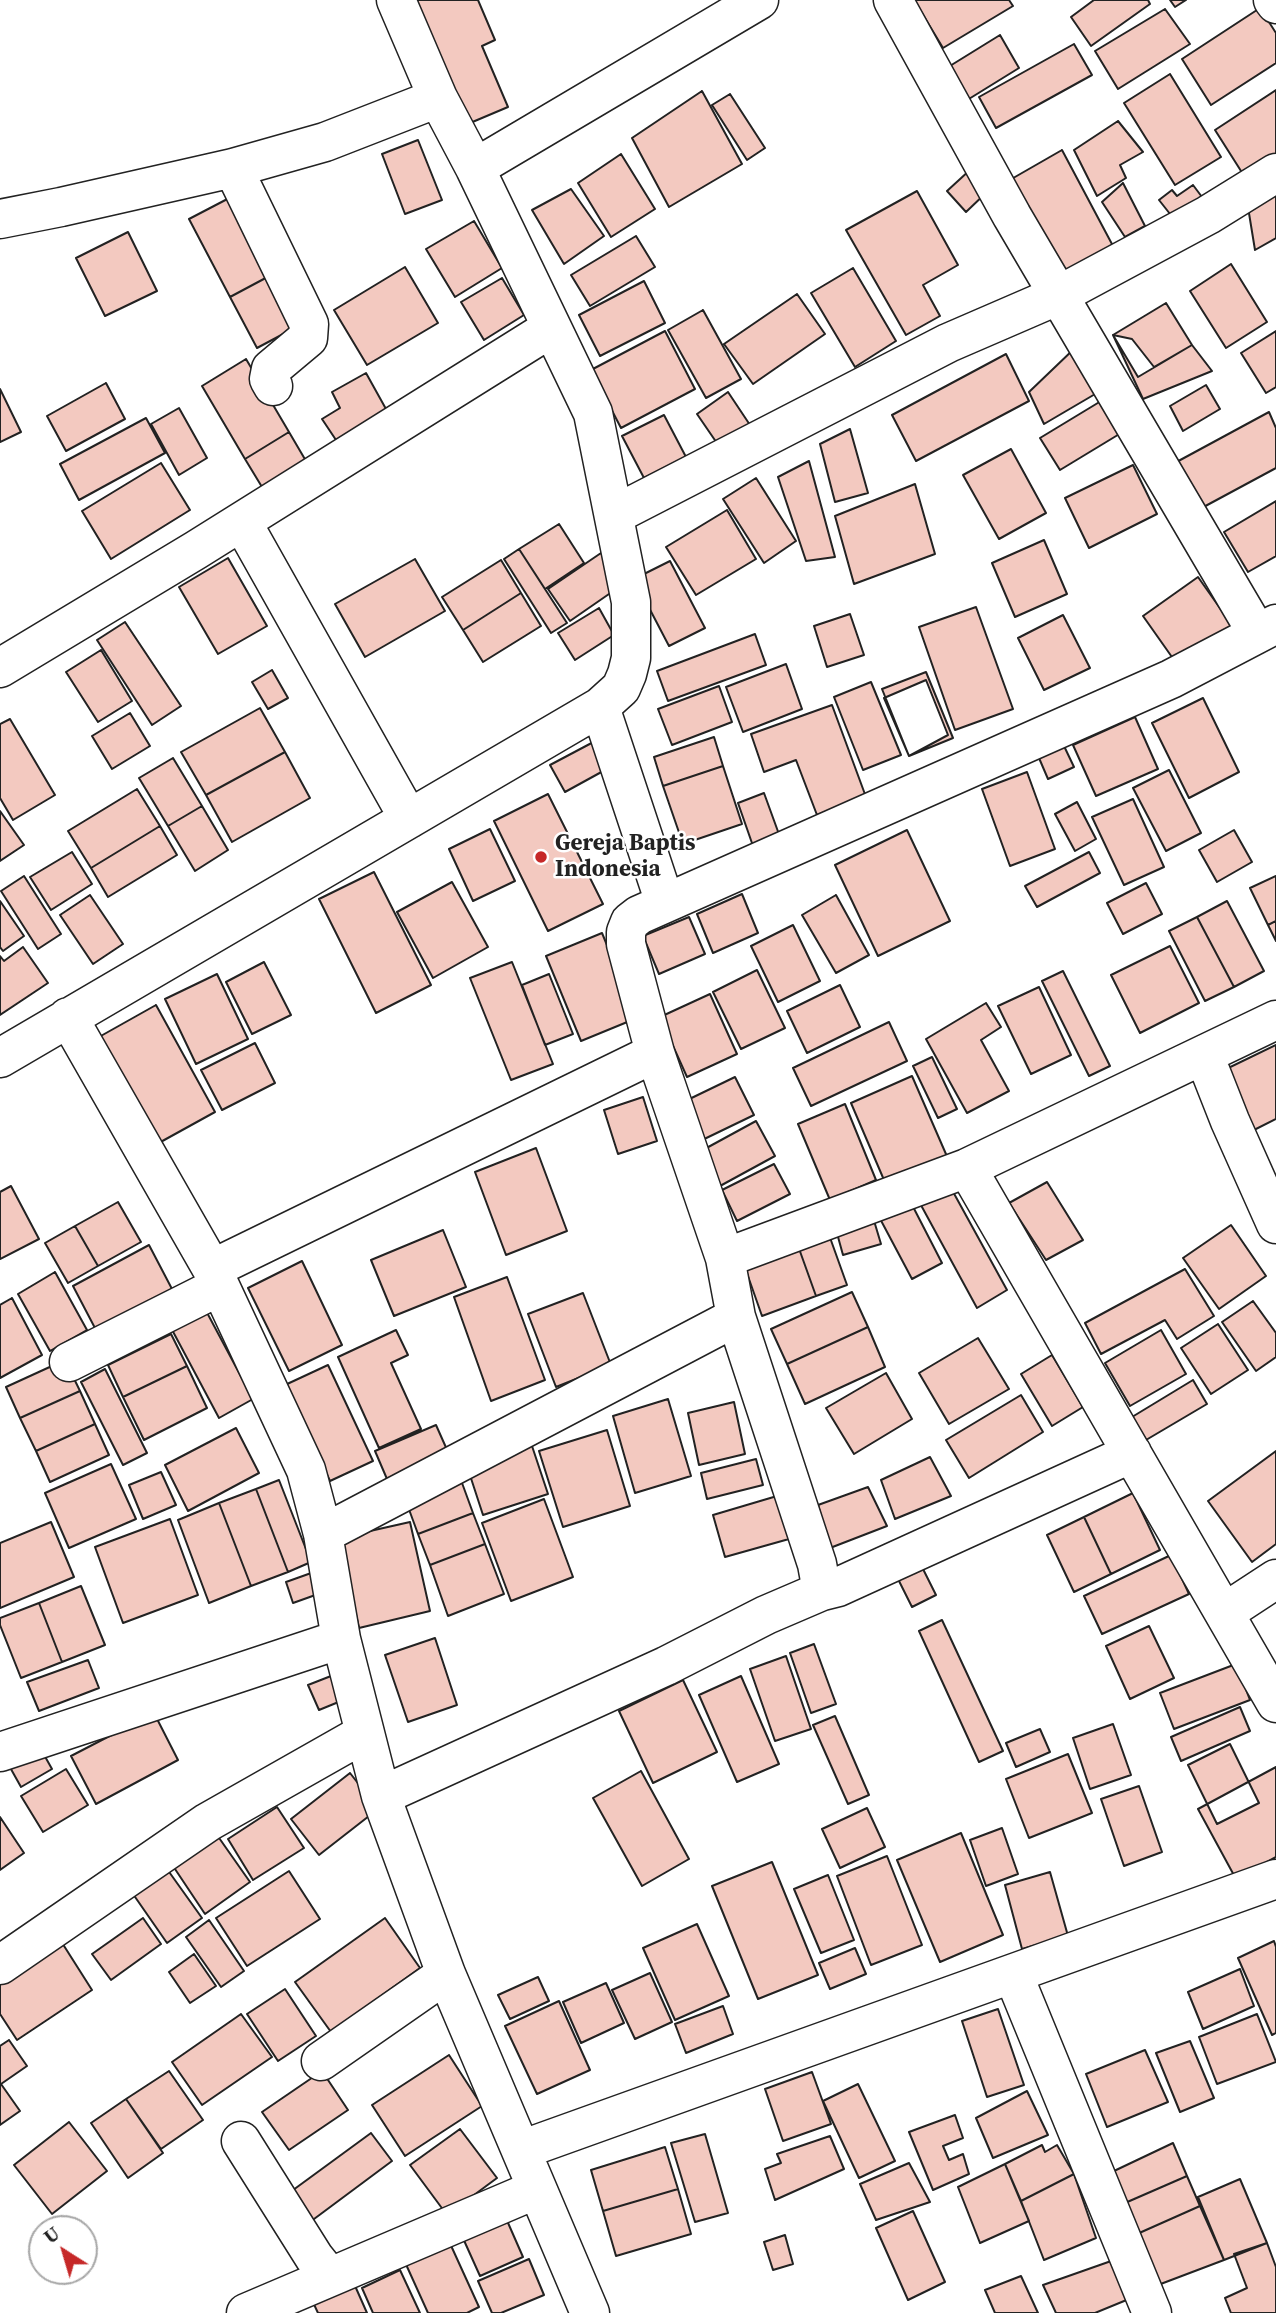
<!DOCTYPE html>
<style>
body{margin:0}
#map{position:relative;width:1276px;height:2313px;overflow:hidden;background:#fff;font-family:"Source Serif 4",serif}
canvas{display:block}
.north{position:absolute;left:28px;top:2215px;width:70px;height:70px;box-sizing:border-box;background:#fff;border:2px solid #a7a7a7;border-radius:50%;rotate:323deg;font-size:19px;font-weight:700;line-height:28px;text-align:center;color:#222}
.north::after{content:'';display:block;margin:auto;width:24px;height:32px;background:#c62828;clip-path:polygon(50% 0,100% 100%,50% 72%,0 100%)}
</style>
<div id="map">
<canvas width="1276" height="2313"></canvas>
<div class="north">U</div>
</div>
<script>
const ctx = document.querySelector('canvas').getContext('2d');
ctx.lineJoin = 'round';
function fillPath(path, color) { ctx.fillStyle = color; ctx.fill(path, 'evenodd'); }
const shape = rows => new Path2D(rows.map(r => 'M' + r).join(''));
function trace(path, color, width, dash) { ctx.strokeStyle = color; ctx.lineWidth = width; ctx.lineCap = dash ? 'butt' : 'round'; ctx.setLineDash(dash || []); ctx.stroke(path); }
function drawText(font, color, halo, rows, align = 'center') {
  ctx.font = font + ' "Source Serif 4",serif'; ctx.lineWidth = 5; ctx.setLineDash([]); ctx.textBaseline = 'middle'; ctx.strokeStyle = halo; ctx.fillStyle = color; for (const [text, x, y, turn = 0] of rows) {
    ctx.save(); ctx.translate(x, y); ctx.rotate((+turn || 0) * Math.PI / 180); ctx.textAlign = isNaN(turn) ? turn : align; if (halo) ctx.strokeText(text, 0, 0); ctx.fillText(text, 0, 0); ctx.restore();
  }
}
const building = shape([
 [409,0,478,0,495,40,482,46,508,107,463,126,409,0],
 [914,0,1009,0,1013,6,943,48,914,0],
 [1094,0,1148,0,1150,4,1091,46,1071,17,1094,0],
 [1170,0,1186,0,1175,7,1170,0],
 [1260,8,1276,33,1276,63,1211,105,1182,59,1260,8],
 [1165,9,1190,44,1118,89,1095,51,1165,9],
 [1000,35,1019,68,964,102,945,69,1000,35],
 [1074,44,1092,75,996,128,979,97,1074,44],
 [1170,74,1221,157,1175,185,1124,103,1170,74],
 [1276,90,1276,163,1248,182,1215,130,1276,90],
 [702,91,742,164,669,207,632,138,702,91],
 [730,94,765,148,747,160,712,105,730,94],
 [1118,121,1143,152,1120,165,1126,178,1097,196,1074,150,1118,121],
 [418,140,442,200,405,214,382,154,418,140],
 [1062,150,1113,246,1067,277,1008,181,1062,150],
 [621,154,655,209,611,237,578,183,621,154],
 [971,169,989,190,966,212,947,191,971,169],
 [1123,183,1145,226,1125,237,1102,202,1123,183],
 [1276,184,1276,238,1255,250,1247,201,1276,184],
 [1193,185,1202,197,1174,219,1159,200,1172,190,1177,196,1193,185],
 [571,189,604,236,564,264,532,210,571,189],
 [917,191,958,265,923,285,940,316,906,335,846,230,917,191],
 [235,195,275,273,230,297,189,219,235,195],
 [474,221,502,268,455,297,426,249,474,221],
 [128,232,157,291,105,316,76,258,128,232],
 [636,236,655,267,590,306,571,275,636,236],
 [1231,264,1267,322,1226,348,1190,291,1231,264],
 [405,267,438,323,367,365,334,310,405,267],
 [853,268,896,341,855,367,811,293,853,268],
 [275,273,302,324,257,348,230,297,275,273],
 [502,278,524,315,484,340,461,302,502,278],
 [644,281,665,323,600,356,579,315,644,281],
 [797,294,825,334,753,384,724,344,797,294],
 [1166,303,1192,345,1138,377,1113,335,1166,303],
 [703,310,741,379,706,398,668,330,703,310],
 [665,331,695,389,621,428,591,370,665,331],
 [1276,331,1276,387,1266,393,1241,353,1276,331],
 [1113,335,1132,339,1154,367,1192,345,1212,371,1143,399,1113,335],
 [1076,347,1102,390,1044,424,1029,392,1076,347],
 [1006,354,1029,401,916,461,892,415,1006,354],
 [246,359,289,432,245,459,202,386,246,359],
 [366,373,391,418,342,449,322,419,340,408,332,392,366,373],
 [106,383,125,419,66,451,47,416,106,383],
 [1206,385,1220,409,1183,431,1170,406,1206,385],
 [0,389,21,432,0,442,0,389],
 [728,392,752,428,721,449,697,414,728,392],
 [1106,398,1126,430,1060,470,1040,438,1106,398],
 [179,408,207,458,179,475,151,424,179,408],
 [1269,412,1276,428,1276,468,1198,510,1171,465,1269,412],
 [664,415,686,457,644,478,622,436,664,415],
 [146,418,165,453,79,500,60,464,146,418],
 [850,429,868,493,835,502,820,444,850,429],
 [289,432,306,461,262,487,245,459,289,432],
 [1011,449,1046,513,999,539,963,475,1011,449],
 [809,461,835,557,806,561,778,477,809,461],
 [161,463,190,510,111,559,82,511,161,463],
 [1133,465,1157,514,1089,548,1065,498,1133,465],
 [756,478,796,541,764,563,723,499,756,478],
 [915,484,935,554,854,584,835,516,915,484],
 [1276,501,1276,556,1248,572,1224,532,1276,501],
 [727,510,756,559,696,595,666,547,727,510],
 [559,524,584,563,545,589,519,549,559,524],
 [1044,540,1067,594,1015,617,992,563,1044,540],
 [519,549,567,623,551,633,504,559,519,549],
 [601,553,622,585,570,621,548,589,601,553],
 [228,558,267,626,218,654,179,587,228,558],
 [415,559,445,611,365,657,335,604,415,559],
 [501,560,521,593,463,630,442,597,501,560],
 [670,561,705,628,669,646,634,579,670,561],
 [1198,577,1234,628,1179,667,1143,616,1198,577],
 [521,593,541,626,483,662,463,630,521,593],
 [976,607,1013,709,955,730,919,627,976,607],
 [599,608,614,635,575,660,558,633,599,608],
 [850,614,864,655,827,667,814,626,850,614],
 [1063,615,1090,668,1044,690,1018,638,1063,615],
 [125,622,181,706,152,725,97,640,125,622],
 [755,634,766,665,668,701,657,671,755,634],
 [101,650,132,701,98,722,66,672,101,650],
 [786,664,802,709,743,732,726,687,786,664],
 [272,670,288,698,268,709,252,682,272,670],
 [926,672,953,738,909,756,882,689,926,672],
 [926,680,948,735,909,756,884,698,926,680],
 [871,682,901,755,863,770,834,697,871,682],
 [719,686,732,722,672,745,658,709,719,686],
 [1203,698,1239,772,1189,798,1152,723,1203,698],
 [832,705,866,797,817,815,796,760,764,772,751,734,832,705],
 [260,708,285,752,206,795,181,752,260,708],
 [130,713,150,746,112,769,92,736,130,713],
 [1135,717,1158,769,1096,796,1073,745,1135,717],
 [10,719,55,795,13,820,0,798,0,724,10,719],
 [714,737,723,766,663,786,654,757,714,737],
 [601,738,616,764,565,792,550,765,601,738],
 [1064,746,1074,767,1048,779,1039,758,1064,746],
 [285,752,310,798,232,842,206,795,285,752],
 [173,758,202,806,168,826,139,778,173,758],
 [723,766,742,824,683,844,663,786,723,766],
 [1169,770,1201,833,1166,851,1133,788,1169,770],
 [1027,772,1055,849,1010,866,982,789,1027,772],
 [137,789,160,826,91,868,68,831,137,789],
 [764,793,780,837,753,846,738,803,764,793],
 [548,794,603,904,548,931,494,821,548,794],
 [1133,799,1164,867,1124,885,1092,817,1133,799],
 [1077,802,1096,839,1075,851,1055,814,1077,802],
 [202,806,228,850,195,871,168,826,202,806],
 [0,811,24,845,0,861,0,811],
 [160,826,177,855,108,897,91,868,160,826],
 [490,829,515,881,473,901,449,849,490,829],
 [907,830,950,921,878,956,835,865,907,830],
 [1234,830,1252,862,1217,882,1199,850,1234,830],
 [72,852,92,884,51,910,30,877,72,852],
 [1089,852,1100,873,1037,907,1025,886,1089,852],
 [374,872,431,985,376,1013,319,899,374,872],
 [24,876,61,934,38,949,1,891,24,876],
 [1276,876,1276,921,1268,925,1250,888,1276,876],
 [452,882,488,947,433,978,397,912,452,882],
 [1146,883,1162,914,1123,934,1107,903,1146,883],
 [742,894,758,933,713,953,697,914,742,894],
 [90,895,123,944,93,964,60,915,90,895],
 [836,895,869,955,836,973,802,915,836,895],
 [0,901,24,936,3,951,0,947,0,901],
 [1227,901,1264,971,1234,987,1197,917,1227,901],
 [689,917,705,954,659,974,643,936,689,917],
 [1197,917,1234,987,1205,1001,1169,931,1197,917],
 [1276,921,1276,941,1268,925,1276,921],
 [793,925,820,981,778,1002,751,946,793,925],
 [602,933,637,1018,581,1041,546,956,602,933],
 [1170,946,1199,1003,1140,1033,1111,975,1170,946],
 [23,947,48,983,0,1015,0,956,4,961,23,947],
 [264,962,291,1015,252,1034,226,982,264,962],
 [512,962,553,1064,511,1080,470,978,512,962],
 [757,970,785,1028,741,1049,713,992,757,970],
 [1063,971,1110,1066,1089,1076,1042,981,1063,971],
 [217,974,248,1039,196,1064,165,999,217,974],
 [549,974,573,1034,545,1045,522,985,549,974],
 [840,985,860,1027,807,1053,787,1011,840,985],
 [1039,987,1071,1055,1031,1074,998,1006,1039,987],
 [710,994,737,1054,687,1077,660,1017,710,994],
 [986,1003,1001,1027,981,1040,1009,1091,967,1113,926,1039,986,1003],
 [156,1005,215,1112,157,1144,99,1037,156,1005],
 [889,1022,907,1061,811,1106,793,1068,889,1022],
 [255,1043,275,1083,222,1110,201,1070,255,1043],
 [1276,1045,1276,1119,1250,1132,1220,1072,1276,1045],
 [932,1057,957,1109,938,1118,913,1066,932,1057],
 [912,1076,949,1161,887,1187,851,1103,912,1076],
 [735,1077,754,1115,696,1143,677,1105,735,1077],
 [643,1097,657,1141,618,1154,604,1110,643,1097],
 [845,1104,876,1180,830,1200,798,1124,845,1104],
 [756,1121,775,1156,720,1186,701,1151,756,1121],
 [536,1148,567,1231,506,1255,475,1172,536,1148],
 [774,1164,790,1194,737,1221,722,1190,774,1164],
 [946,1179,1007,1290,977,1308,916,1196,946,1179],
 [1047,1182,1083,1240,1046,1260,1009,1203,1047,1182],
 [11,1186,39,1239,0,1259,0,1192,11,1186],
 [908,1197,942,1263,912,1279,877,1213,908,1197],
 [118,1202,141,1242,98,1266,75,1226,118,1202],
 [872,1214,881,1244,843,1255,835,1226,872,1214],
 [1231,1225,1266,1276,1219,1309,1183,1258,1231,1225],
 [75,1226,98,1266,68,1283,45,1243,75,1226],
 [443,1230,466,1287,394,1316,371,1260,443,1230],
 [828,1232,847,1285,816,1296,797,1243,828,1232],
 [797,1243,816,1296,762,1316,743,1262,797,1243],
 [149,1245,172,1289,96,1330,73,1286,149,1245],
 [302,1261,342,1345,289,1371,248,1288,302,1261],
 [1185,1269,1214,1316,1177,1339,1165,1320,1101,1354,1085,1323,1185,1269],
 [55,1272,87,1330,50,1351,18,1294,55,1272],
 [507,1277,545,1380,491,1401,454,1297,507,1277],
 [852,1292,868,1327,787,1364,771,1329,852,1292],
 [583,1293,611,1365,556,1387,528,1314,583,1293],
 [12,1298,42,1355,0,1378,0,1305,12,1298],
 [1253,1301,1276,1333,1276,1357,1256,1371,1222,1322,1253,1301],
 [204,1307,253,1399,219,1418,170,1326,204,1307],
 [1218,1324,1248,1370,1211,1394,1181,1348,1218,1324],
 [868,1327,885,1367,805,1404,787,1364,868,1327],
 [396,1330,408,1355,391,1363,421,1429,379,1448,338,1357,396,1330],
 [1161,1330,1186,1374,1130,1406,1105,1363,1161,1330],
 [171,1334,187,1366,123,1397,108,1365,171,1334],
 [978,1338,1009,1389,949,1424,919,1373,978,1338],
 [1052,1355,1083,1407,1052,1426,1021,1374,1052,1355],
 [65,1360,80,1391,20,1418,6,1387,65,1360],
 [328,1365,373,1461,330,1481,285,1385,328,1365],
 [187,1366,207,1408,144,1440,123,1397,187,1366],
 [105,1369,147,1453,123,1465,81,1382,105,1369],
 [886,1373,912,1419,854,1454,826,1408,886,1373],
 [1193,1380,1207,1404,1146,1440,1132,1417,1193,1380],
 [80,1391,95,1424,36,1451,20,1418,80,1391],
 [1021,1395,1043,1432,969,1478,946,1440,1021,1395],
 [668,1399,691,1476,635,1493,613,1416,668,1399],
 [734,1402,745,1454,699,1465,688,1413,734,1402],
 [95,1424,109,1455,50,1482,36,1451,95,1424],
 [436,1425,448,1452,387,1479,375,1451,436,1425],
 [236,1428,259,1473,188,1511,165,1465,236,1428],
 [607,1430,630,1506,563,1527,539,1451,607,1430],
 [531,1443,548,1494,483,1515,466,1463,531,1443],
 [1276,1451,1276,1544,1252,1562,1208,1501,1276,1451],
 [930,1457,951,1496,895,1519,881,1480,930,1457],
 [756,1459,763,1485,707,1499,701,1473,756,1459],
 [111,1464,136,1519,69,1548,45,1493,111,1464],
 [161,1472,176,1505,143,1519,129,1485,161,1472],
 [458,1472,473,1513,418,1534,403,1493,458,1472],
 [279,1480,311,1562,288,1572,256,1489,279,1480],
 [868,1487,887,1526,830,1548,818,1505,868,1487],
 [256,1489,288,1572,251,1586,219,1503,256,1489],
 [1133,1493,1160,1550,1111,1574,1084,1517,1133,1493],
 [777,1496,789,1539,725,1557,713,1515,777,1496],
 [544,1499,573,1577,511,1601,482,1523,544,1499],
 [219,1503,251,1586,209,1603,178,1520,219,1503],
 [473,1513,485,1544,430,1565,418,1534,473,1513],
 [1084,1517,1111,1574,1074,1592,1047,1535,1084,1517],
 [170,1519,198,1595,123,1623,95,1547,170,1519],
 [51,1522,74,1577,0,1608,0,1543,51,1522],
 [410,1522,430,1611,359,1628,339,1538,410,1522],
 [485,1544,504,1594,448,1616,430,1565,485,1544],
 [1171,1555,1189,1594,1102,1634,1084,1596,1171,1555],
 [922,1567,936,1595,912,1607,898,1579,922,1567],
 [314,1572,321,1593,293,1603,286,1582,314,1572],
 [81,1586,105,1645,62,1662,39,1603,81,1586],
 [39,1603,62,1662,21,1678,0,1625,0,1618,39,1603],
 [942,1620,1003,1751,979,1762,919,1631,942,1620],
 [1149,1626,1174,1678,1130,1699,1106,1646,1149,1626],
 [435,1638,457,1705,408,1722,385,1655,435,1638],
 [814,1644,836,1704,811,1713,790,1653,814,1644],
 [786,1656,811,1729,775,1741,750,1669,786,1656],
 [88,1660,99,1688,39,1711,27,1682,88,1660],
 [1236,1664,1250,1700,1174,1729,1160,1693,1236,1664],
 [331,1676,341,1701,319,1710,308,1685,331,1676],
 [741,1676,779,1764,737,1782,699,1695,741,1676],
 [683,1680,717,1752,653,1783,619,1711,683,1680],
 [1240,1707,1250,1731,1181,1761,1171,1737,1240,1707],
 [154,1713,178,1760,96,1804,71,1756,154,1713],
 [835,1716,869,1795,848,1804,813,1725,835,1716],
 [1113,1724,1131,1775,1090,1789,1073,1738,1113,1724],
 [1040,1729,1050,1752,1016,1767,1006,1743,1040,1729],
 [38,1744,52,1769,21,1787,7,1762,38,1744],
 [1230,1744,1259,1803,1217,1824,1188,1765,1230,1744],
 [1068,1754,1092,1813,1029,1838,1006,1779,1068,1754],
 [1276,1767,1276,1857,1236,1879,1198,1809,1276,1767],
 [66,1769,88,1805,43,1832,21,1796,66,1769],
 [641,1771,689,1859,642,1886,593,1798,641,1771],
 [350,1773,378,1809,319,1855,291,1819,350,1773],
 [1139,1786,1162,1852,1124,1866,1101,1799,1139,1786],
 [277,1807,304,1848,253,1880,228,1839,277,1807],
 [867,1808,885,1847,840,1868,822,1829,867,1808],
 [0,1817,24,1853,0,1870,0,1817],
 [1002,1828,1018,1874,986,1886,970,1840,1002,1828],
 [961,1833,1003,1935,940,1962,897,1860,961,1833],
 [217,1835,250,1882,205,1914,173,1866,217,1835],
 [887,1856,922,1945,871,1965,837,1876,887,1856],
 [772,1862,818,1975,758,1999,712,1886,772,1862],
 [167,1869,202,1918,167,1943,133,1894,167,1869],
 [289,1871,320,1919,247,1966,216,1918,289,1871],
 [1050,1872,1068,1936,1022,1949,1005,1885,1050,1872],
 [828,1875,854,1940,821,1953,794,1889,828,1875],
 [143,1918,161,1944,111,1980,92,1954,143,1918],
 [385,1918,420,1968,331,2032,295,1982,385,1918],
 [209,1920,244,1971,221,1987,186,1937,209,1920],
 [697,1924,729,1996,675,2020,643,1948,697,1924],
 [59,1938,92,1990,17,2040,0,2014,0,1977,59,1938],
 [1274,1941,1276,1947,1276,2033,1272,2035,1238,1958,1274,1941],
 [855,1948,866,1974,830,1989,819,1963,855,1948],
 [194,1954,216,1986,190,2003,169,1972,194,1954],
 [1240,1969,1254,2006,1203,2029,1188,1992,1240,1969],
 [650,1973,672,2022,635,2039,612,1990,650,1973],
 [538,1977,549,2001,510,2019,498,1995,538,1977],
 [606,1983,624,2023,581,2043,563,2002,606,1983],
 [285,1989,316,2036,278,2061,247,2014,285,1989],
 [559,2001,590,2070,537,2094,505,2026,559,2001],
 [723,2006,733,2034,686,2053,675,2024,723,2006],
 [998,2009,1024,2085,987,2097,962,2021,998,2009],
 [241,2014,272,2057,202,2105,172,2062,241,2014],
 [1257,2014,1276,2062,1217,2084,1199,2037,1257,2014],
 [9,2040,27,2066,1,2084,20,2111,0,2125,0,2046,9,2040],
 [1190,2041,1214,2098,1180,2112,1156,2053,1190,2041],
 [1145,2050,1168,2102,1107,2127,1086,2074,1145,2050],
 [449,2055,482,2106,405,2156,372,2105,449,2055],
 [169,2071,203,2120,161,2149,126,2099,169,2071],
 [322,2071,348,2110,289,2150,262,2112,322,2071],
 [812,2072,831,2124,783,2141,765,2089,812,2072],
 [858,2084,895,2161,859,2178,823,2101,858,2084],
 [1027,2091,1048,2135,993,2158,976,2118,1027,2091],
 [126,2099,163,2153,128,2178,91,2123,126,2099],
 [955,2115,963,2138,943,2146,949,2160,963,2154,969,2174,933,2190,909,2132,955,2115],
 [69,2122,107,2171,52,2214,14,2165,69,2122],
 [460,2129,497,2178,447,2215,410,2165,460,2129],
 [371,2133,392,2161,310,2222,289,2193,371,2133],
 [705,2134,728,2213,695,2222,671,2143,705,2134],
 [830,2136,844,2169,775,2200,765,2169,781,2163,777,2154,830,2136],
 [1173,2143,1187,2176,1125,2203,1114,2171,1173,2143],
 [1042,2145,1045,2152,1057,2145,1074,2174,1021,2201,1005,2164,1042,2145],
 [665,2147,678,2189,603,2211,591,2170,665,2147],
 [909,2163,930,2202,876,2220,860,2184,909,2163],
 [1005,2164,1029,2221,980,2243,958,2187,1005,2164],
 [1074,2174,1096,2238,1044,2260,1021,2201,1074,2174],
 [1187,2176,1200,2206,1137,2234,1125,2203,1187,2176],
 [1240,2179,1267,2243,1224,2260,1198,2197,1240,2179],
 [678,2189,691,2234,616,2256,603,2211,678,2189],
 [1200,2206,1224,2260,1158,2285,1137,2234,1200,2206],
 [913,2211,945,2282,908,2300,876,2228,913,2211],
 [505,2216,523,2257,480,2276,462,2236,505,2216],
 [785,2235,793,2264,773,2270,764,2242,785,2235],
 [448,2239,479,2307,467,2313,428,2313,404,2260,448,2239],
 [1267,2243,1276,2267,1276,2313,1231,2313,1225,2298,1247,2288,1234,2254,1267,2243],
 [529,2259,544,2295,501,2313,492,2313,478,2281,529,2259],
 [1114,2260,1129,2299,1095,2313,1056,2313,1043,2285,1114,2260],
 [400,2270,420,2313,373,2313,362,2288,400,2270],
 [1021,2276,1038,2313,995,2313,985,2290,1021,2276],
 [352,2279,367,2313,318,2313,311,2298,352,2279]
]);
fillPath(building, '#f3c9c0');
trace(building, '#222', 2);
const minor = shape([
 [396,0,438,98],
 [893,0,1012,216,1257,633],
 [1273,0,1276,4],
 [233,168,309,324,308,338,271,369,269,379,273,386],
 [475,168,759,0],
 [0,219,61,207,233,168,325,142,438,98,475,168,593,413,631,602,631,658,627,674,621,688,600,707,0,1058],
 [614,515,948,343,1059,295,1208,215,1276,173],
 [242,522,409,819],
 [0,668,196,550,551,328],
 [600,707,665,903],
 [68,1017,212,1269,306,1470,323,1534,341,1639,381,1796,446,1974,590,2313],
 [1204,1055,1230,1121,1276,1224],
 [967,1168,1276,1703],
 [725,1258,967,1168,1276,1020],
 [212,1269,655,1053],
 [69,1362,220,1286],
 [323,1534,736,1317],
 [822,1591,838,1587,1132,1453],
 [1224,1613,1276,1579],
 [0,1752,341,1639],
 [381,1796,666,1666,766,1615,822,1591,817,1564,736,1317,725,1258,655,1053,626,944,626,932,630,922,639,915,1171,679,1276,624],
 [0,1965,208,1822,365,1733],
 [1013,1974,1152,2313],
 [321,2061,446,1974],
 [241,2141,314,2257,330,2277],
 [521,2150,1276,1879],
 [246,2313,537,2189]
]);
trace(minor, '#222', 41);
trace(minor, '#fff', 38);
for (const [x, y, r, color] of [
 [541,857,7,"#c62828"]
]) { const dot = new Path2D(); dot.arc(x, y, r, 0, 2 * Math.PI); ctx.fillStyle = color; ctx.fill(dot); trace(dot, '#fff', 2.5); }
drawText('bold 23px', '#222', '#fff', [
 ["Gereja Baptis",555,844],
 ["Indonesia",555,870]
], 'left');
</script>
